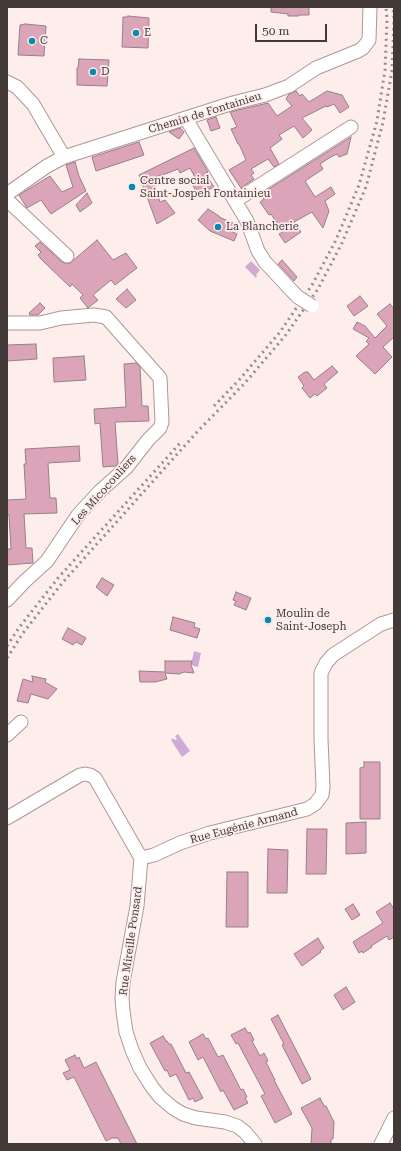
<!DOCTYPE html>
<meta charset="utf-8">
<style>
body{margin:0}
#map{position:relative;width:401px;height:1151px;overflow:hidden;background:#fdeeec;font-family:"Roboto Serif",serif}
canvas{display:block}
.frame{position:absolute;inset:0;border:8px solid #433a38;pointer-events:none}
.scale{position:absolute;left:255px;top:24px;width:72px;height:18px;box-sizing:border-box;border:2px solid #433a38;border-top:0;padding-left:5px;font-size:12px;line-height:14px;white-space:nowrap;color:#433a38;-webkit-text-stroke:3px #fdeeec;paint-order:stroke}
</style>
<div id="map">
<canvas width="401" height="1151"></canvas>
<div class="frame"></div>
<div class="scale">50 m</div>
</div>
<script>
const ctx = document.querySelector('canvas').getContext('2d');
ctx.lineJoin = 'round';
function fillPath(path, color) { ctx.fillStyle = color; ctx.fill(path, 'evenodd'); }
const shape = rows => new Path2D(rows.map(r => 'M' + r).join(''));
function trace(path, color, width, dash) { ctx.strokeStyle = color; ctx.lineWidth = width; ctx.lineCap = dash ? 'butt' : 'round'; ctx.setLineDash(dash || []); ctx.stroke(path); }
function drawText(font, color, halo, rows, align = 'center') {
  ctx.font = font + ' "Roboto Serif",serif'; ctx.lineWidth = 3.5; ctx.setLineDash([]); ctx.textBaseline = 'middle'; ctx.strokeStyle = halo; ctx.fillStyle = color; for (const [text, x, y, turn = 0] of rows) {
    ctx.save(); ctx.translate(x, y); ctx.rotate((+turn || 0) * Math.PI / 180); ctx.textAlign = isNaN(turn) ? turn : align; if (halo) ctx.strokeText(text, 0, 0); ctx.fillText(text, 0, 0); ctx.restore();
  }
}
fillPath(shape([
 [251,261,260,270,256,275,257,276,256,278,245,267],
 [194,651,201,653,198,667,191,665],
 [178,734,190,751,182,757,171,740,173,738,175,740,177,739,175,736]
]), '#d0abd5');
const building = shape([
 [271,7,309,7,309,15,299,15,299,16,288,16,288,14,271,12,271,7],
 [128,16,149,18,148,48,122,47,123,17,128,17,128,16],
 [25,24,46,26,44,56,18,55,20,25,25,24],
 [79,59,109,60,107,86,77,85,77,68,78,68,79,59],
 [296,91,300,96,302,94,309,102,327,91,342,95,349,107,340,113,334,104,327,107,326,106,302,118,312,130,303,138,294,126,279,135,282,139,270,148,279,164,274,167,268,159,251,169,254,173,251,175,254,179,241,188,229,170,246,160,239,144,238,144,231,129,237,127,230,112,268,103,277,116,292,106,286,99,289,94,296,91],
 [216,117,220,128,211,131,207,120,216,117],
 [180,128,184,132,179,139,169,132,180,128],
 [351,137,347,154,339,157,337,154,329,158,320,164,323,169,305,181,315,197,331,187,335,194,325,201,329,211,323,228,312,212,294,222,301,232,285,243,279,234,283,232,271,214,269,215,260,202,264,199,261,194,351,137],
 [139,142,144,155,96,171,92,157,139,142],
 [194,148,208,172,205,173,214,187,198,195,192,184,197,181,190,168,180,173,178,169,168,173,155,177,155,180,153,181,160,202,165,200,175,213,157,224,139,175,194,148],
 [75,162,79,176,86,191,51,214,41,200,27,208,19,195,50,176,62,192,73,187,66,165,75,162],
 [87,193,92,203,80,212,76,205,87,193],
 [208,209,219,216,219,217,233,223,231,231,237,234,234,241,210,231,198,220,208,209],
 [97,240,113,260,126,253,137,268,115,285,111,280,93,295,98,300,88,308,80,298,83,295,72,284,70,287,41,259,38,255,41,252,35,246,40,242,62,262,69,264,97,240],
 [282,260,297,277,294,281,278,264,282,260],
 [127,289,136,300,126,308,116,299,127,289],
 [360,296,368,306,354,316,347,306,360,296],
 [40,303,45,308,38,315,30,315,29,313,40,303],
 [390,304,394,309,394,337,383,347,392,357,375,374,356,356,369,344,366,341,369,338,353,329,357,322,365,326,375,338,387,326,377,314,390,304],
 [36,344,37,359,7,361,7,345,36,344],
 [84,356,86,380,54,382,53,358,84,356],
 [136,363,140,367,142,406,148,406,149,421,115,422,118,464,116,466,103,467,100,423,95,424,94,409,126,407,124,364,136,363],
 [332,366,338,372,324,384,327,388,317,396,315,394,310,398,302,388,304,386,298,377,305,372,308,372,314,380,332,366],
 [79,446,80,461,48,463,50,498,56,498,57,513,24,514,26,548,32,548,33,563,7,565,7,549,11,549,9,515,7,515,7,500,26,499,24,464,26,464,25,449,79,446],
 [102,578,114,585,107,596,96,587,102,578],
 [236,592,251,598,246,610,234,605,236,601,233,600,236,592],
 '264 620a4 4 0 1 1 8 0a4 4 0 1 1-8 0Z',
 [173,617,195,623,194,627,200,629,197,638,170,630,173,617],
 [68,628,86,638,82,645,76,642,73,645,62,639,68,628],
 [165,661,192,661,191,665,194,673,184,672,179,674,165,673,167,679,155,682,140,682,139,671,165,672,165,661],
 [32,676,46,679,45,682,57,689,48,699,31,694,28,703,17,701,23,679,33,682,32,676],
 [364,762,380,762,380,819,360,819,360,768,364,767,364,762],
 [366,822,366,853,346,854,346,823,366,822],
 [307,829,327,829,326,874,306,874,307,829],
 [268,849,288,850,287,893,267,893,268,849],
 [227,872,248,872,248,927,226,927,227,872],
 [390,903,394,909,394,937,389,940,387,936,371,946,372,947,363,953,362,951,359,953,353,942,383,923,376,912,390,903],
 [353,904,360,915,352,920,345,909,353,904],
 [318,938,324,948,320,951,321,952,302,966,294,954,318,938],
 [346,987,355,1002,343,1010,334,995,346,987],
 [278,1015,311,1079,302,1084,282,1045,284,1044,271,1019,278,1015],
 [245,1028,248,1033,250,1032,254,1040,252,1041,260,1056,264,1053,268,1061,266,1062,275,1080,274,1080,292,1114,275,1123,261,1096,265,1094,238,1043,236,1044,231,1035,245,1028],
 [203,1034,206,1039,208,1038,218,1057,223,1055,241,1090,243,1089,247,1097,245,1098,248,1103,234,1110,223,1090,221,1092,203,1057,198,1060,189,1042,203,1034],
 [163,1036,166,1041,167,1041,169,1044,171,1044,186,1073,189,1072,203,1098,195,1102,193,1098,189,1100,176,1074,170,1077,167,1070,165,1071,150,1043,163,1036],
 [75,1055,77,1059,79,1057,84,1068,96,1062,137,1144,121,1144,118,1138,112,1138,106,1141,74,1077,67,1080,63,1073,70,1070,65,1060,75,1055],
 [320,1098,324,1106,326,1106,334,1122,333,1139,331,1139,331,1144,311,1144,312,1128,301,1108,320,1098]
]);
fillPath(building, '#dca4b9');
trace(building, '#958087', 1);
const minor = shape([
 [7,82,17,87,33,104,64,157],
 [186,119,247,221,258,251,265,262,293,292,298,297],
 [7,194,47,166,64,157,233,103,265,95,289,86,316,68,358,51,363,48,369,40,370,7],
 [7,200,67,256],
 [235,201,351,127],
 [7,323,40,323,61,318,94,315,106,317,160,378,162,422,160,428,148,440,126,468,100,491,78,515,47,561,24,582,7,600],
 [7,735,21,722],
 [7,818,80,775,85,774,90,775,95,778,141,858,154,855,180,843,210,833,307,809,315,804,322,795,323,787,321,739,321,673,326,663,333,655,381,624,394,620],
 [141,858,137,906,123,982,122,998,123,1011,126,1032,132,1050,140,1068,152,1087,160,1097,173,1108,183,1114,196,1118,225,1122,237,1126,245,1132,255,1144],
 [381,1144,394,1118]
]);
trace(minor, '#ae9794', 15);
trace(minor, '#fff', 13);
trace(shape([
 [214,406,239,380,280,332,312,285,336,240,359,185,377,121,385,70,387,20,386,7],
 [7,646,18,629,58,578,182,441],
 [7,658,23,633,63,582,197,432,244,384,285,336,318,289,342,243,366,187,383,122,392,71,394,20,393,7]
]), '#988c8a', 3, [2, 4]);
const minorBridge = shape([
 [298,297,312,306]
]);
trace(minorBridge, '#ae9794', 15, []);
trace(minorBridge, '#fff', 13);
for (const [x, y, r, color] of [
 [136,33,4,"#0b89ab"],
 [32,41,4,"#0b89ab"],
 [93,72,4,"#0b89ab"],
 [132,187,4,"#0b89ab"],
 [218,227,4,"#0b89ab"],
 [268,620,4,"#0b89ab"]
]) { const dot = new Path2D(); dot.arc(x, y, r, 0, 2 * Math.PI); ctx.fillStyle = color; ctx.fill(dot); trace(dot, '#fdeeec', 1.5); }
drawText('11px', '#433a38', '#fdeeec', [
 ["E",144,33],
 ["C",40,41],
 ["D",101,72],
 ["Centre social",140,181],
 ["Saint-Jospeh Fontainieu",140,194],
 ["La Blancherie",226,227],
 ["Moulin de",276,614],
 ["Saint-Joseph",276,627]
], 'left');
drawText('11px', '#433a38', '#fdeeec', [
 ["Chemin de Fontainieu",205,113,-17],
 ["Les Micocouliers",104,490,-48],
 ["Rue Eugénie Armand",244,826,-15],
 ["Rue Mireille Ponsard",131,941,-82]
]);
</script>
